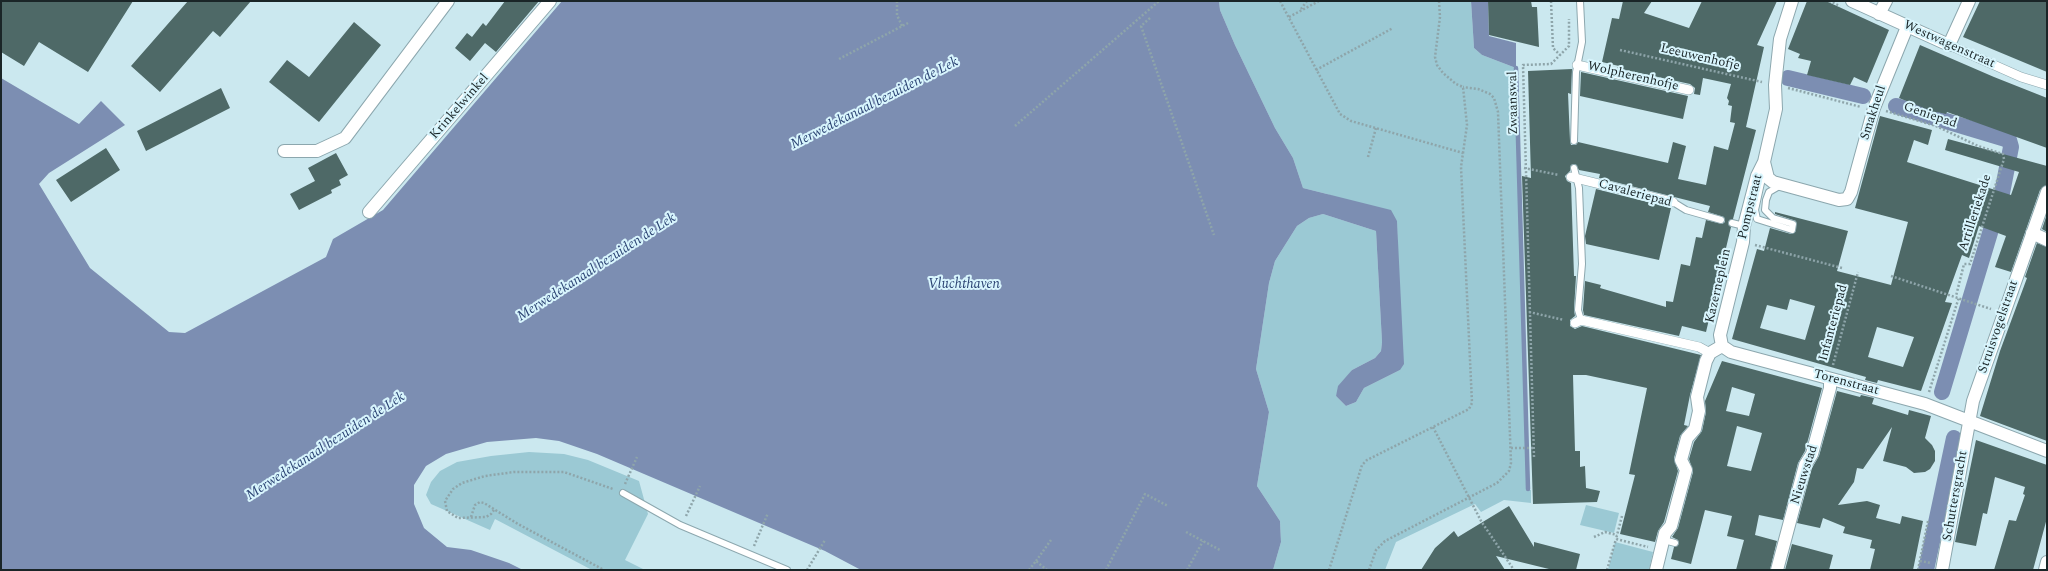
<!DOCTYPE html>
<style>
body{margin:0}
#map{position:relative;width:2048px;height:571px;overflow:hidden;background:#cbe8ef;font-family:Spectral,serif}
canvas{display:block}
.frame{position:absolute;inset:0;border:2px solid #1a2527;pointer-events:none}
</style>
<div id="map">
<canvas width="2048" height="571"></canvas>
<div class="frame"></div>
</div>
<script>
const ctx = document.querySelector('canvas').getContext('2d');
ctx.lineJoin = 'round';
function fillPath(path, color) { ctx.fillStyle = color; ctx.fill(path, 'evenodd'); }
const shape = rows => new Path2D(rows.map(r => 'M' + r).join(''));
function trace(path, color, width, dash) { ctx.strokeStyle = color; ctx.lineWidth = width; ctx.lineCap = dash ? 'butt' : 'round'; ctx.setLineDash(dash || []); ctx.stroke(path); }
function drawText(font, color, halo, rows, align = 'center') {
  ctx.font = font + ' Spectral,serif'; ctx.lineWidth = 4; ctx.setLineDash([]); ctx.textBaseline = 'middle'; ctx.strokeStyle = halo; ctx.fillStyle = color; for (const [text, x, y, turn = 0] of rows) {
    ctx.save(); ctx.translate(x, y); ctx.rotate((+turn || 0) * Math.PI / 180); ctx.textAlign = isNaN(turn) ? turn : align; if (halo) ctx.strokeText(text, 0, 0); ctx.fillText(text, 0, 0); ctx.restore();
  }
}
fillPath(shape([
 [1219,1,1471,1,1474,48,1482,55,1516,68,1516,115,1527,490,1531,490,1531,503,1504,500,1481,512,1475,504,1396,542,1385,570,1273,570,1281,542,1280,521,1257,486,1269,412,1256,369,1269,283,1275,261,1297,226,1309,218,1323,214,1376,231,1382,342,1381,351,1375,358,1352,370,1336,396,1346,406,1356,402,1364,388,1400,370,1397,221,1327,194,1303,188,1293,158,1275,128,1235,45,1220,10],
 [529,452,564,454,588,460,639,481,648,514,625,560,645,570,592,570,495,519,490,530,431,504,426,495,431,482,440,471,457,462,491,456],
 [1586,505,1619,513,1614,533,1580,525],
 [1615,542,1653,552,1649,570,1608,570]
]), '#9bc9d4');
fillPath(shape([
 [562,1,1219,1,1220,10,1235,45,1275,128,1293,158,1303,188,1391,210,1397,221,1404,364,1400,370,1364,388,1356,402,1346,406,1336,396,1338,386,1352,370,1375,358,1381,351,1382,342,1376,231,1323,214,1309,218,1297,226,1275,261,1269,283,1256,369,1269,412,1257,486,1280,521,1281,542,1273,570,861,570,825,551,597,454,559,441,536,438,487,442,446,454,426,466,414,485,414,504,424,528,447,547,471,550,509,563,523,570,1,570,1,78,79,124,101,101,125,125,49,173,39,184,90,268,169,332,185,333,326,257,333,239,383,210],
 [1471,1,1488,1,1489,36,1516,43,1516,68,1482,55,1474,48]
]), '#7c8eb2');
trace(shape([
 [1516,68,1528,489]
]), '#7c8eb2', 4.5);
trace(shape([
 [1788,78,1863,96],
 [1896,106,2009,140,2011,147,2002,193,1942,392],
 [1926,570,1954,438]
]), '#7c8eb2', 16);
fillPath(shape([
 [1,1,133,1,88,72,39,42,24,66,1,52],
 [188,1,251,1,220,37,213,31,160,92,131,66],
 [505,1,539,1,496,52,485,43,470,61,455,48,467,33,472,37,483,23,486,26],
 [1488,1,1531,1,1532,7,1537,7,1539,47,1489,35],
 [1623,1,1652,1,1644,13,1689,28,1702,1,1777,1,1757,45,1764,47,1746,127,1756,130,1733,219,1728,222,1731,227,1706,332,1682,326,1679,336,1584,315,1583,310,1585,281,1601,285,1600,288,1666,307,1666,301,1673,302,1681,264,1690,266,1696,237,1702,238,1706,220,1722,224,1725,222,1724,217,1708,212,1710,206,1599,178,1600,174,1579,170,1575,164,1571,165,1570,171,1565,176,1567,181,1571,183,1574,276,1576,276,1574,310,1575,316,1570,320,1570,326,1575,329,1582,326,1701,355,1690,395,1684,425,1688,426,1680,436,1674,458,1678,471,1664,522,1658,531,1655,542,1620,534,1635,475,1629,474,1647,388,1586,375,1573,375,1575,451,1580,451,1580,467,1585,466,1586,488,1600,491,1597,502,1533,504,1522,176,1531,178,1528,71,1572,69,1571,94,1568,93,1570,141,1571,145,1576,145,1578,142,1668,163,1673,142,1686,146,1678,179,1706,185,1714,146,1728,150,1735,123,1730,122,1732,106,1728,105,1729,101,1727,98,1731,84,1703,78,1700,95,1694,94,1695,88,1690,84,1617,68,1619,66,1602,62,1612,18,1619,19],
 [1807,1,1826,1,1889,30,1867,83,1854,77,1850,85,1807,75,1811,61,1798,58,1800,54,1788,49],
 [1980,1,2047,1,2047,72,1963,37],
 [354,22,381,45,319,122,269,82,287,60,309,77],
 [1920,45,1994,77,2047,98,2047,148,1947,112,1946,114,1937,112,1936,113,1899,98],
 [1581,72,1688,96,1683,119,1580,96],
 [221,88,230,108,146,151,137,131],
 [1880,116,1932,130,1928,145,1914,140,1907,162,2011,195,2019,172,1945,150,1948,139,2047,166,2047,185,2040,190,2011,272,1995,267,2006,236,1979,226,1969,258,1962,255,1945,302,1952,303,1921,391,1878,380,1877,383,1865,380,1866,377,1732,339,1757,249,1764,251,1770,228,1791,234,1796,231,1796,221,1775,214,1775,212,1848,231,1837,271,1891,285,1908,222,1855,208],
 [1790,299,1815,306,1805,340,1760,328,1767,305,1787,310],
 [1877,327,1914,337,1903,367,1868,357],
 [106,148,120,170,71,202,56,180],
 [336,153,348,175,339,180,341,185,331,190,332,193,299,210,290,194,315,181,308,168],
 [1596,189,1671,208,1659,260,1586,244,1585,236],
 [2047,214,2047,232,2042,229],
 [2037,243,2047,247,2047,441,1980,416,2000,351,2027,278,2025,277],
 [1722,361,1822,388,1805,451,1798,463,1783,520,1759,515,1755,535,1777,541,1770,570,1736,570,1744,540,1727,536,1732,516,1705,510,1691,564,1671,559,1674,547,1679,544,1678,540,1672,537,1678,528,1693,472,1689,459,1694,442,1702,431,1706,412,1705,401],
 [1732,387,1755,394,1749,416,1726,411],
 [1737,426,1762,433,1751,471,1727,466],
 [1837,391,1860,397,1861,395,1874,398,1872,404,1908,415,1909,410,1931,416,1925,438,1932,445,1935,451,1935,461,1930,469,1925,472,1914,473,1906,467,1883,461,1892,427,1863,469,1857,468,1854,482,1838,505,1867,501,1880,505,1876,518,1900,524,1902,516,1923,521,1913,570,1870,570,1875,549,1870,548,1872,540,1843,533,1845,527,1823,518,1820,528,1797,523,1812,468,1819,456],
 [1976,440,2047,465,2047,518,2033,570,1994,570,2009,520,2016,521,2025,495,2023,494,2025,487,1995,477,1987,514,1983,513,1976,546,1955,542],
 [1509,506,1534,547,1534,542,1580,554,1576,570,1553,570,1496,556,1505,570,1421,570,1435,548,1454,531,1458,537],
 [1792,544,1833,555,1829,570,1785,570]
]), '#4e6967');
const service = shape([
 [1574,141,1576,72,1582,42,1580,1],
 [1574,168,1579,188,1582,264,1578,310,1581,320],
 [1763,174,1755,210,1757,219,1792,230,1793,224,1773,218,1765,210,1766,200,1769,192,1781,185],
 [1673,202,1686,210,1721,220],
 [1732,223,1744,226],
 [623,493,680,525,787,570],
 [1664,540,1675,543]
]);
const pedestrian = shape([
 [1949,45,2021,77,2047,85],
 [1577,65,1689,90],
 [1571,177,1673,202],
 [1575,323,1581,320,1699,347,1710,353]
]);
const minor = shape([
 [1852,1,1949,45,1969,1],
 [1879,14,1886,1],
 [284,151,317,151,345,138,448,1],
 [1764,162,1768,178,1773,182,1839,200,1847,199,1851,192,1874,108,1907,27],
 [369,212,550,1],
 [2032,233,2047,240],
 [1722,346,1720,335,1743,242,1744,226,1757,176,1764,162,1776,109,1775,85,1780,39,1792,1],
 [1722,346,1731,352,1925,404,2047,451],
 [1656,570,1665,533,1671,526,1686,470,1681,460,1687,438,1695,429,1699,411,1697,397,1706,361,1710,353,1722,346],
 [1777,570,1805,465,1812,454,1830,388,1830,379],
 [1942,570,1973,401,2047,192],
 [2045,570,2047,562]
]);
trace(service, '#8ca7ae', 8);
trace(pedestrian, '#8ca7ae', 10);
trace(minor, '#8ca7ae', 14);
trace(shape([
 [897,1,897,15,902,26],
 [1280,1,1340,114,1351,121,1463,153,1461,167,1472,403,1469,409,1367,460,1362,465,1329,570],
 [1439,1,1440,17,1435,57,1437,65,1443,73,1456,84,1463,87,1467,125,1463,153],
 [1551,1,1553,48,1560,55],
 [1829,1,1840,6],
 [1301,9,1307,1],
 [1289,17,1319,1],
 [1150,18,1141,26,1214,235],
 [1620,50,1762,82],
 [839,59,908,23],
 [1316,70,1393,28],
 [1788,88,1861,107],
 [1886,111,1936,126,1978,146,2003,154,2004,159,1970,264,1964,264,1956,296],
 [1015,126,1159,1],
 [1368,157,1376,128],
 [1524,168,1559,175],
 [1755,245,1842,268],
 [1891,276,1991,309],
 [1529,312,1564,320],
 [1833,365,1858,272],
 [1929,392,1959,297],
 [1433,427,1481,521,1514,570],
 [1511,448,1534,448],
 [1534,457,1523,65,1551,64,1569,46,1569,19],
 [625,484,637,457],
 [494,510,491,514,486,517,458,518,447,511,445,501,453,489,462,483,485,476,514,472,564,472,613,489],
 [686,516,700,486],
 [1622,516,1616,539,1648,547],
 [471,517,475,505,480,502,484,503,518,524,604,570],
 [1186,532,1220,550],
 [1594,537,1605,532,1617,535],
 [754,546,768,513],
 [1036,561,1051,540],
 [1920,561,1931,563],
 [807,570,825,540],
 [1029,570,1036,561,1047,570],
 [1106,570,1145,494,1168,506],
 [1187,570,1203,541],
 [1369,570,1376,550,1385,541,1497,483,1509,471,1511,463,1498,112,1494,98,1490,94,1478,89,1463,87],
 [1607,570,1616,539],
 [1918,570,1928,521]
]), '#8ea5aa', 2.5, [2, 2]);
trace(service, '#fff', 6);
trace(pedestrian, '#fff', 9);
trace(minor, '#fff', 12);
drawText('13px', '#1a2527', '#d8f5fd', [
 ["Westwagenstraat",1949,45,24],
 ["Leeuwenhofje",1700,58,13],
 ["Wolpherenhofje",1633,77,13],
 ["Zwaanswal",1514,103,-91],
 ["Krinkelwinkel",460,107,-49],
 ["Smakheul",1874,113,-72],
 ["Geniepad",1930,116,19],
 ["Cavaleriepad",1635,194,15],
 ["Pompstraat",1751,207,-76],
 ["Artilleriekade",1976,213,-72],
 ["Kazerneplein",1719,286,-77],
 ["Infanteriepad",1834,323,-75],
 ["Struisvogelstraat",1999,327,-71],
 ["Torenstraat",1846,383,15],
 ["Nieuwstad",1805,475,-72],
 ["Schuttersgracht",1956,496,-80]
]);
drawText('italic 14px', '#2b4373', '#d8f5fd', [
 ["Merwedekanaal bezuiden de Lek",875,104,-27],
 ["Merwedekanaal bezuiden de Lek",597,268,-33],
 ["Vluchthaven",964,285],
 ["Merwedekanaal bezuiden de Lek",326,447,-33]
]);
</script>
